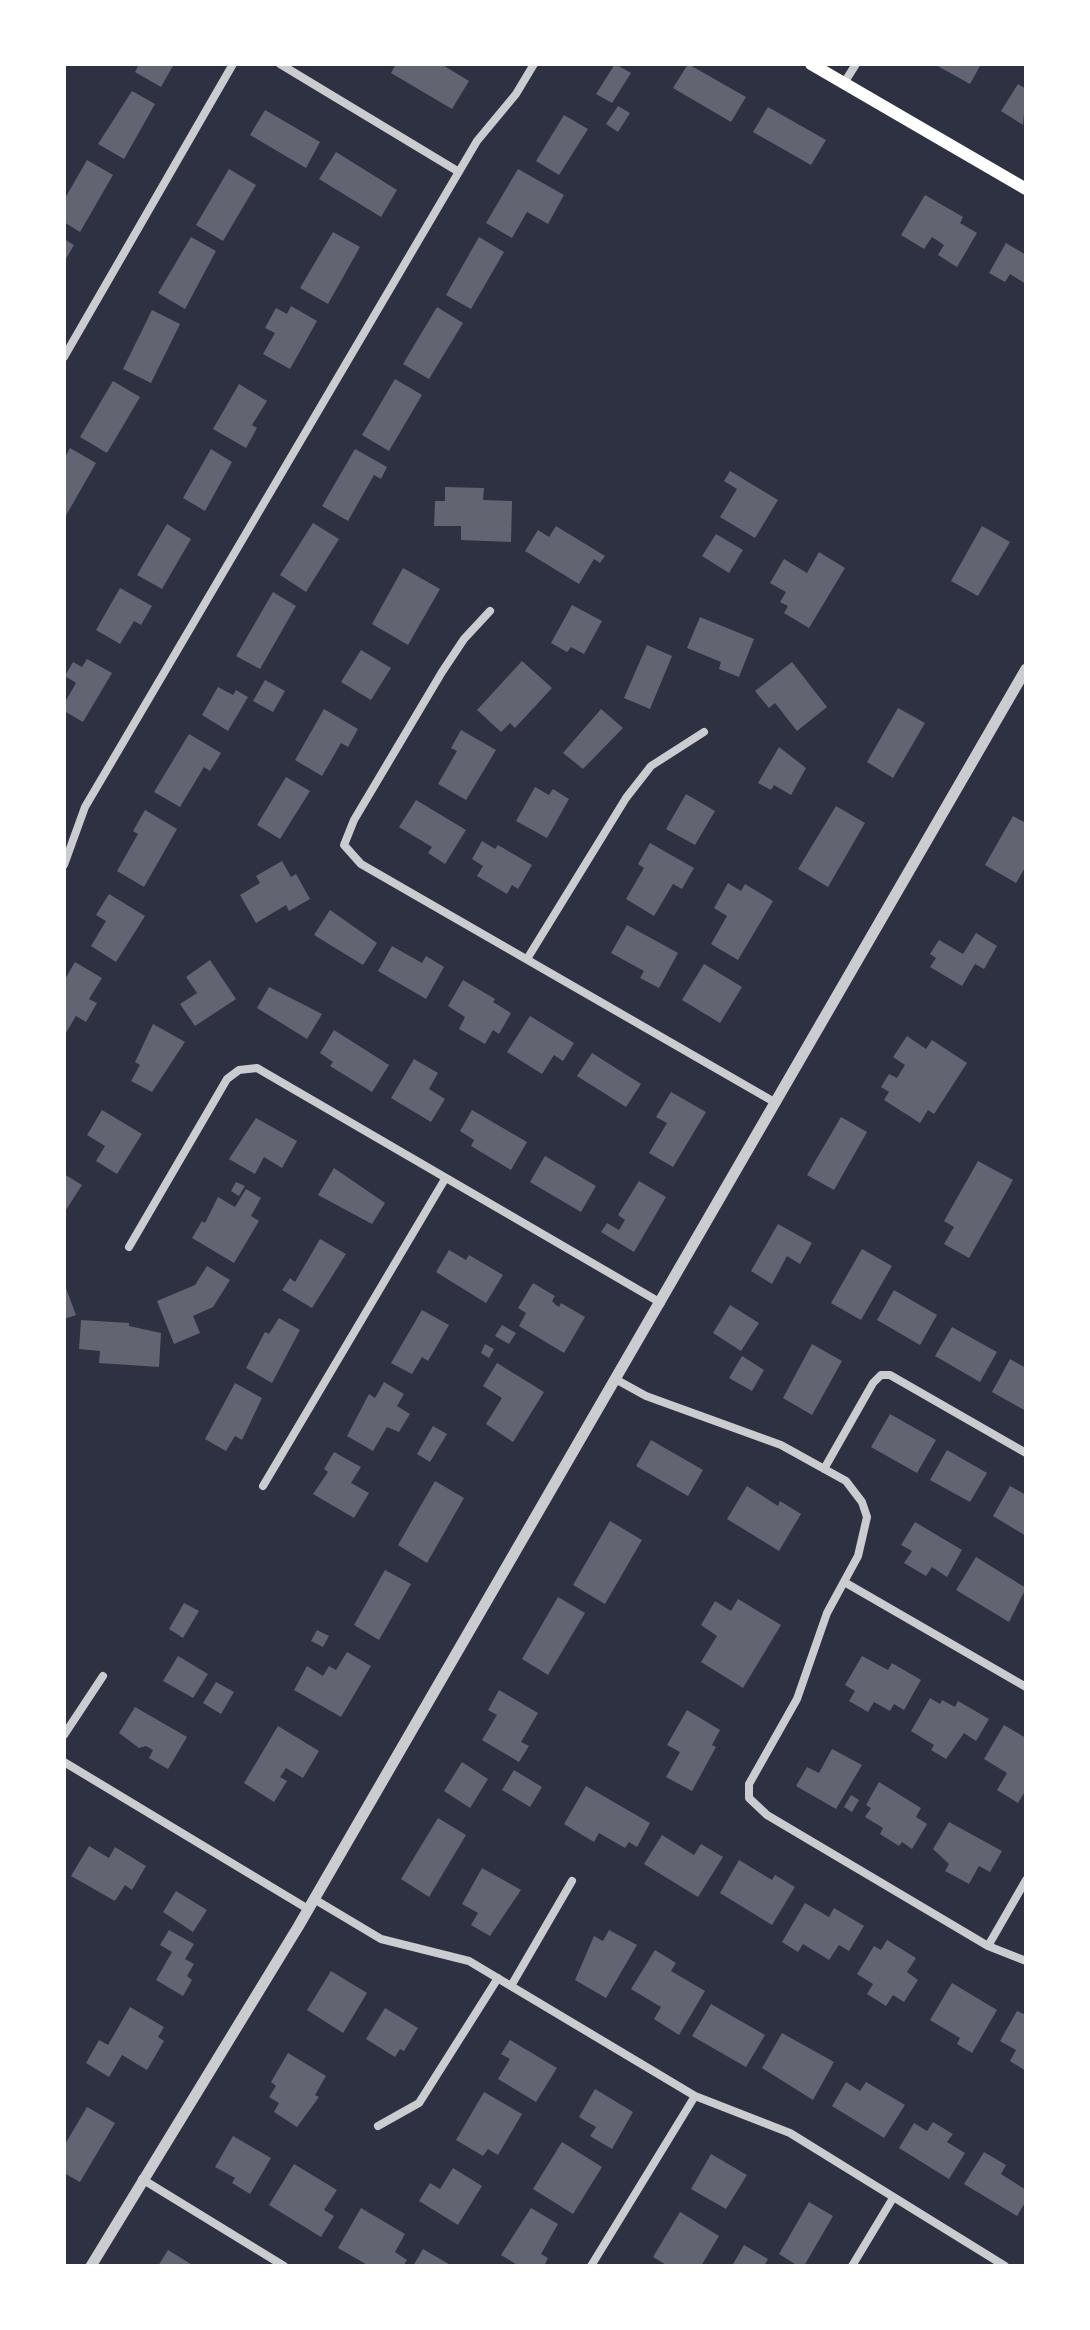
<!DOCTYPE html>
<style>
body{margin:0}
#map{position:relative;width:1090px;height:2330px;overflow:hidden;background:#2d3142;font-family:Arial,sans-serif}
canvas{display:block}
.frame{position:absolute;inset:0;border:66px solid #fff;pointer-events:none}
</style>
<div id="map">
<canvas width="1090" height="2330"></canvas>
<div class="frame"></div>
</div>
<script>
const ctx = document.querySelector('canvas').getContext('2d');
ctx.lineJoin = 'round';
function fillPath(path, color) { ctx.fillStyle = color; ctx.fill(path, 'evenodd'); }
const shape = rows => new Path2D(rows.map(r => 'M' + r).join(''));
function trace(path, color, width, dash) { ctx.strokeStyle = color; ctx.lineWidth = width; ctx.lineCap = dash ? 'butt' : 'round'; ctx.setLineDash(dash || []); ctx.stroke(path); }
fillPath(shape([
 [139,64,174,64,161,87,135,72],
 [396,64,441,64,469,81,452,109,391,73],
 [615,64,631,73,612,103,596,94],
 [688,64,746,97,731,122,673,88],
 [934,64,981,64,970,84],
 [1018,84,1026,89,1023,125,1001,111],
 [132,91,155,104,124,159,98,144],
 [618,106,630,113,618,132,606,124],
 [768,107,826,140,811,165,753,132],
 [265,110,320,142,306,168,250,135],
 [564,115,588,129,559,175,536,161],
 [336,152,397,190,381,217,319,179],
 [87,160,113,175,80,232,64,222,64,200],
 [229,169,256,185,223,241,196,225],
 [518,169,564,195,548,224,527,212,512,238,486,223],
 [925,195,963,217,960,223,977,233,957,267,938,255,944,245,932,237,924,249,901,235],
 [333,232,360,247,328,304,300,288],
 [191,237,216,251,185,309,158,293],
 [479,237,504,252,471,309,446,295],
 [64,239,74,245,64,262],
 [1006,243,1026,255,1026,284,1010,274,1005,282,989,273],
 [291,306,317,321,290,369,263,354,275,333,265,328,276,308,287,314],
 [437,307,463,323,429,379,403,364],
 [152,310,180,324,151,383,123,369],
 [395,379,422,395,389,451,362,435],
 [113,381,140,397,107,453,80,437],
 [239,384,267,401,252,425,257,428,246,448,213,429],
 [70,448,96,463,64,519,64,459],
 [211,449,232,462,205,511,183,498],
 [355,449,387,467,381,479,374,475,348,521,322,506],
 [730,471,778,500,755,538,720,517,737,489,724,481],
 [445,487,484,488,483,500,512,501,511,542,461,540,461,526,434,526,435,501,445,501],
 [313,523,339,539,306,592,280,575],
 [167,524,191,539,162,589,137,575],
 [556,526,605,556,600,563,594,559,579,584,525,551,538,530,549,537],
 [982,526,1010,542,978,596,951,581],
 [716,534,743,550,729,573,702,556],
 [819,552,845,568,809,628,784,613,788,606,780,602,786,592,770,583,784,559,807,573],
 [403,568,440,589,408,645,372,624],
 [120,588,152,606,141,625,134,621,120,644,96,630],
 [273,592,296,606,260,669,236,656],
 [572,605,602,621,584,654,571,647,567,652,551,643],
 [700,617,754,639,739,677,719,669,721,662,687,648],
 [647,645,672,656,650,709,624,698],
 [361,650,391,668,371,700,341,682],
 [87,659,112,673,83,722,64,711,64,704,76,683,65,676,73,662,82,667],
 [522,661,552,688,515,728,510,723,501,732,477,710],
 [792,662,827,707,797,731,775,703,769,708,755,691],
 [265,680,285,691,273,712,253,701],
 [218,687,233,695,236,690,248,697,228,731,202,715],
 [898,708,925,723,893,778,867,762],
 [324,709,358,729,348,747,341,743,322,776,295,760],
 [601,709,623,728,583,769,563,753],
 [461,730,496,750,466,800,438,784,457,751,451,748],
 [189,734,221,753,210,771,204,767,180,807,154,792],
 [779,747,806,768,791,795,774,785,771,790,758,783],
 [286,777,310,791,280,839,257,825],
 [535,787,549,795,553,789,569,799,547,838,516,821],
 [686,794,715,811,695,845,666,829],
 [416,800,466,830,445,864,428,853,432,847,399,827],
 [836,806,865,823,828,887,798,869],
 [145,810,177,829,144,887,117,871,138,834,133,831],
 [1013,816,1026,823,1026,866,1016,883,985,865],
 [482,841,495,849,498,845,532,865,518,889,512,885,507,894,477,876,483,866,472,859],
 [650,843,694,868,682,889,673,884,654,916,626,899,644,868,638,864],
 [282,861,291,877,296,874,310,899,289,911,286,905,256,923,240,895,260,883,256,876],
 [728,883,741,891,745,884,773,901,738,960,711,944,727,916,714,908],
 [109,894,145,916,116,962,91,946,106,921,96,915],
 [330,910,377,943,363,965,314,935],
 [627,925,678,953,659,988,640,978,644,971,611,953],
 [976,933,997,946,984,969,975,964,962,986,930,967,936,958,930,954,939,940,963,954],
 [392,946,422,963,426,956,444,967,426,999,378,971],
 [210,960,236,999,195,1026,180,1004,197,993,186,977],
 [75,962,102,978,89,999,97,1003,86,1022,76,1016,64,1036,64,981],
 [704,964,742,987,720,1023,682,1000],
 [463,980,495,999,493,1002,511,1013,499,1034,493,1030,485,1044,459,1029,465,1017,448,1006],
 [269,987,322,1014,307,1039,257,1008],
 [530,1016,574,1043,563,1061,554,1055,542,1074,507,1052],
 [153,1024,185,1042,152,1092,131,1081,140,1065,135,1062],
 [334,1030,389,1065,372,1092,330,1066,333,1062,320,1053],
 [907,1036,926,1049,932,1040,967,1063,934,1114,928,1110,920,1123,884,1100,889,1092,881,1087,889,1074,897,1078,905,1065,893,1057],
 [592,1053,641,1084,626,1107,577,1076],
 [414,1059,438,1073,429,1089,445,1099,431,1122,391,1098],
 [671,1092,706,1112,673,1167,649,1153,667,1123,656,1117],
 [102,1110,142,1134,117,1174,96,1161,105,1146,87,1135],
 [472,1110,527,1142,511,1170,471,1146,474,1140,460,1131],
 [841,1117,867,1132,834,1190,807,1175],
 [256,1118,297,1141,282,1168,264,1157,255,1174,229,1159],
 [545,1156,596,1186,581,1212,530,1182],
 [978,1161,1013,1180,969,1258,944,1244,954,1227,944,1221],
 [334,1168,385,1203,372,1224,318,1195],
 [64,1174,82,1185,64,1213],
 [639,1181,666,1197,634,1252,601,1232,607,1223,619,1230,625,1220,618,1215],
 [236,1182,245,1186,239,1196,231,1191],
 [246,1189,261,1198,251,1216,259,1221,234,1263,192,1238,202,1221,205,1223,218,1197,235,1207],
 [778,1224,812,1243,800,1264,787,1256,772,1284,751,1271],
 [320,1239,346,1254,312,1308,282,1290,290,1278,295,1282],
 [862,1249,892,1266,861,1320,831,1303],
 [449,1250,466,1260,469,1255,503,1275,486,1303,436,1272],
 [207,1266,230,1280,213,1307,193,1316,200,1333,174,1344,157,1301,195,1285],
 [64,1283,76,1315,64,1319],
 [533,1283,555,1296,552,1301,556,1305,559,1307,561,1303,585,1317,564,1353,519,1326,526,1313,518,1308],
 [894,1290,937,1315,920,1345,877,1320],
 [730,1305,759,1323,741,1351,713,1333],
 [422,1310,449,1325,428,1361,422,1357,412,1374,391,1363],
 [279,1318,300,1330,272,1383,246,1368,265,1332,269,1334],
 [81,1320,129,1323,129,1326,161,1333,159,1367,99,1363,100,1351,79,1349],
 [502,1325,516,1333,509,1344,495,1336],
 [952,1327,997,1352,980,1382,935,1356],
 [485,1344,494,1349,489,1358,481,1353],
 [812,1344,842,1361,812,1415,783,1398],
 [742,1356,764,1370,752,1391,729,1378],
 [1010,1359,1026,1368,1026,1411,992,1392],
 [497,1363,544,1392,513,1442,486,1424,502,1398,483,1386],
 [384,1382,404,1394,397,1406,410,1414,399,1432,387,1427,373,1451,347,1436,369,1394,375,1398],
 [235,1383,262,1398,242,1440,235,1436,226,1451,205,1439],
 [890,1414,936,1440,917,1473,871,1447],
 [433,1426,447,1434,430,1462,417,1454],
 [651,1440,703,1470,688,1496,636,1466],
 [947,1450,987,1473,970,1502,930,1480],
 [334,1452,361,1467,351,1483,369,1493,354,1518,313,1494,328,1472,324,1469],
 [435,1481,464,1498,427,1563,398,1545],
 [747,1486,778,1506,780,1501,801,1514,779,1551,727,1519],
 [1010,1486,1026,1495,1026,1536,993,1516],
 [610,1521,642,1540,605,1604,573,1585],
 [915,1522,962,1550,947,1577,932,1567,926,1576,904,1563,912,1551,901,1545],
 [976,1557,1026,1588,1009,1622,956,1590],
 [385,1570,411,1584,379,1640,354,1625],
 [558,1597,585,1613,548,1675,522,1659],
 [738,1599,781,1625,743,1688,701,1662,717,1636,701,1625,715,1601,731,1611],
 [184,1603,199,1611,183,1638,169,1629],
 [317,1630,329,1636,323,1647,311,1641],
 [347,1652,371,1666,341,1717,294,1690,307,1666,323,1676,329,1666,336,1670],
 [178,1656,208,1674,193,1698,163,1681],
 [862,1656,888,1670,892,1663,921,1680,904,1710,894,1704,890,1711,874,1702,868,1712,849,1701,855,1691,845,1685],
 [216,1682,234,1692,221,1714,203,1703],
 [499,1690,538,1713,521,1742,529,1746,519,1762,482,1740,497,1715,488,1710],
 [930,1698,940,1704,942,1700,955,1707,958,1701,989,1719,976,1741,964,1733,946,1759,931,1750,934,1745,911,1731],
 [135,1707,187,1737,168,1769,149,1758,153,1750,146,1746,139,1748,119,1733],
 [687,1710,720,1730,712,1745,716,1747,692,1791,666,1777,680,1752,667,1745],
 [1004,1725,1026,1738,1026,1790,1018,1803,997,1790,1007,1773,984,1759],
 [278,1726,319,1751,303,1778,286,1768,280,1777,287,1781,274,1802,244,1783],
 [832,1749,862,1765,836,1809,796,1786,807,1767,819,1773],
 [462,1762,488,1779,470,1808,444,1791],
 [514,1770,542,1787,530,1807,502,1790],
 [879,1782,921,1808,916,1817,927,1824,912,1849,902,1842,899,1846,880,1834,883,1828,865,1817,871,1808,866,1805],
 [586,1786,650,1823,637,1847,629,1842,625,1848,599,1833,594,1842,564,1824],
 [851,1795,859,1800,852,1812,844,1807],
 [438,1818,466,1835,429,1897,401,1879],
 [949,1822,1002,1851,990,1872,979,1866,969,1884,945,1871,949,1864,933,1849],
 [662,1835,694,1855,701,1844,723,1857,698,1897,644,1864],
 [89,1846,109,1858,115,1847,146,1866,132,1890,125,1885,115,1901,71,1876],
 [739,1860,772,1880,775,1875,795,1887,772,1925,720,1893],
 [482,1868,521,1890,490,1936,471,1925,478,1913,462,1904],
 [176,1891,207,1910,193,1932,163,1912],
 [805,1903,829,1917,834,1908,864,1926,849,1951,839,1945,829,1960,803,1944,798,1952,782,1942],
 [169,1930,194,1944,185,1959,194,1964,187,1976,192,1980,183,1996,156,1980,172,1952,160,1945],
 [609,1930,637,1945,606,1998,575,1980,594,1936,603,1941],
 [887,1940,916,1958,907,1972,918,1980,904,2002,893,1995,886,2006,867,1994,873,1984,857,1974,874,1946,881,1950],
 [655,1950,676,1963,671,1971,705,1991,679,2035,654,2019,661,2007,631,1989],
 [331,1971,367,1993,343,2033,307,2010],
 [952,1983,997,2010,972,2053,957,2044,960,2038,930,2020],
 [711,2004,765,2035,746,2067,692,2036],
 [130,2007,164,2027,158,2037,164,2041,147,2070,122,2055,109,2077,86,2063,99,2040,108,2045],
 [385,2008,418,2028,404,2051,400,2049,395,2057,366,2039],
 [1017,2011,1026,2015,1026,2071,1010,2061,1016,2050,1000,2041],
 [782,2033,834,2062,813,2100,762,2068],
 [510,2040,557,2068,536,2102,498,2079,510,2059,501,2054],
 [288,2053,326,2076,315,2095,319,2097,297,2127,274,2112,279,2103,269,2097,276,2086,271,2082],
 [846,2082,860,2091,866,2082,905,2105,884,2138,832,2106],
 [595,2089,633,2112,612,2149,590,2136,596,2127,579,2117],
 [484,2092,522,2114,498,2155,488,2149,483,2156,456,2140],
 [87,2107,115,2123,80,2182,64,2173,64,2146],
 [933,2122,953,2134,947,2142,965,2153,949,2179,899,2148,914,2123,927,2131],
 [233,2136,271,2158,250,2194,232,2183,235,2178,215,2167],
 [562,2142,602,2167,573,2214,533,2189],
 [984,2152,1006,2165,1001,2174,1026,2190,1026,2201,1017,2216,964,2184],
 [711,2154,747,2175,726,2209,691,2189],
 [294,2164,337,2190,324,2210,334,2216,321,2237,269,2205],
 [453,2168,482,2186,458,2225,419,2201,430,2183,440,2189],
 [809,2202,833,2216,804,2266,798,2266,779,2254],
 [361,2208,405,2234,395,2252,407,2260,403,2266,369,2266,338,2248],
 [531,2208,558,2224,541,2254,548,2258,544,2266,519,2266,501,2255],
 [680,2212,719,2236,701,2266,668,2266,653,2257],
 [744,2245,768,2259,764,2266,732,2266],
 [423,2249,452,2266,413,2266],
 [168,2250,194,2266,158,2266]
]), '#626471');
trace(shape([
 [280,64,459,172],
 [844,83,856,64],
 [64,357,233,64],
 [490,611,464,639,442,672,354,820,344,845,361,864,776,1103],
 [64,865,85,807,477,141,516,94,534,64],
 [527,959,626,798,651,766,704,732],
 [129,1247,227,1079,239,1070,257,1068,661,1303],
 [617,1380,646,1396,781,1445,846,1481,862,1502,867,1517,858,1556,827,1613,797,1699,749,1784,749,1798,767,1815,988,1946,1026,1961],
 [824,1469,873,1383,881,1375,890,1375,1026,1453],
 [263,1486,445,1179],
 [846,1583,1026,1687],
 [64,1735,103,1676],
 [64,1762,308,1909],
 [314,1899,381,1939,469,1961,695,2096,790,2133,1005,2266],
 [988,1946,1026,1880],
 [511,1986,572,1881],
 [378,2126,419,2103,498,1978],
 [142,2179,284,2266],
 [591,2266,695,2096],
 [852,2266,893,2198]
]), '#caccd0', 8);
trace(shape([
 [91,2266,298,1927,1026,669]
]), '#caccd0', 11);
trace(shape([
 [811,64,1026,189]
]), '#fff', 12);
</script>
